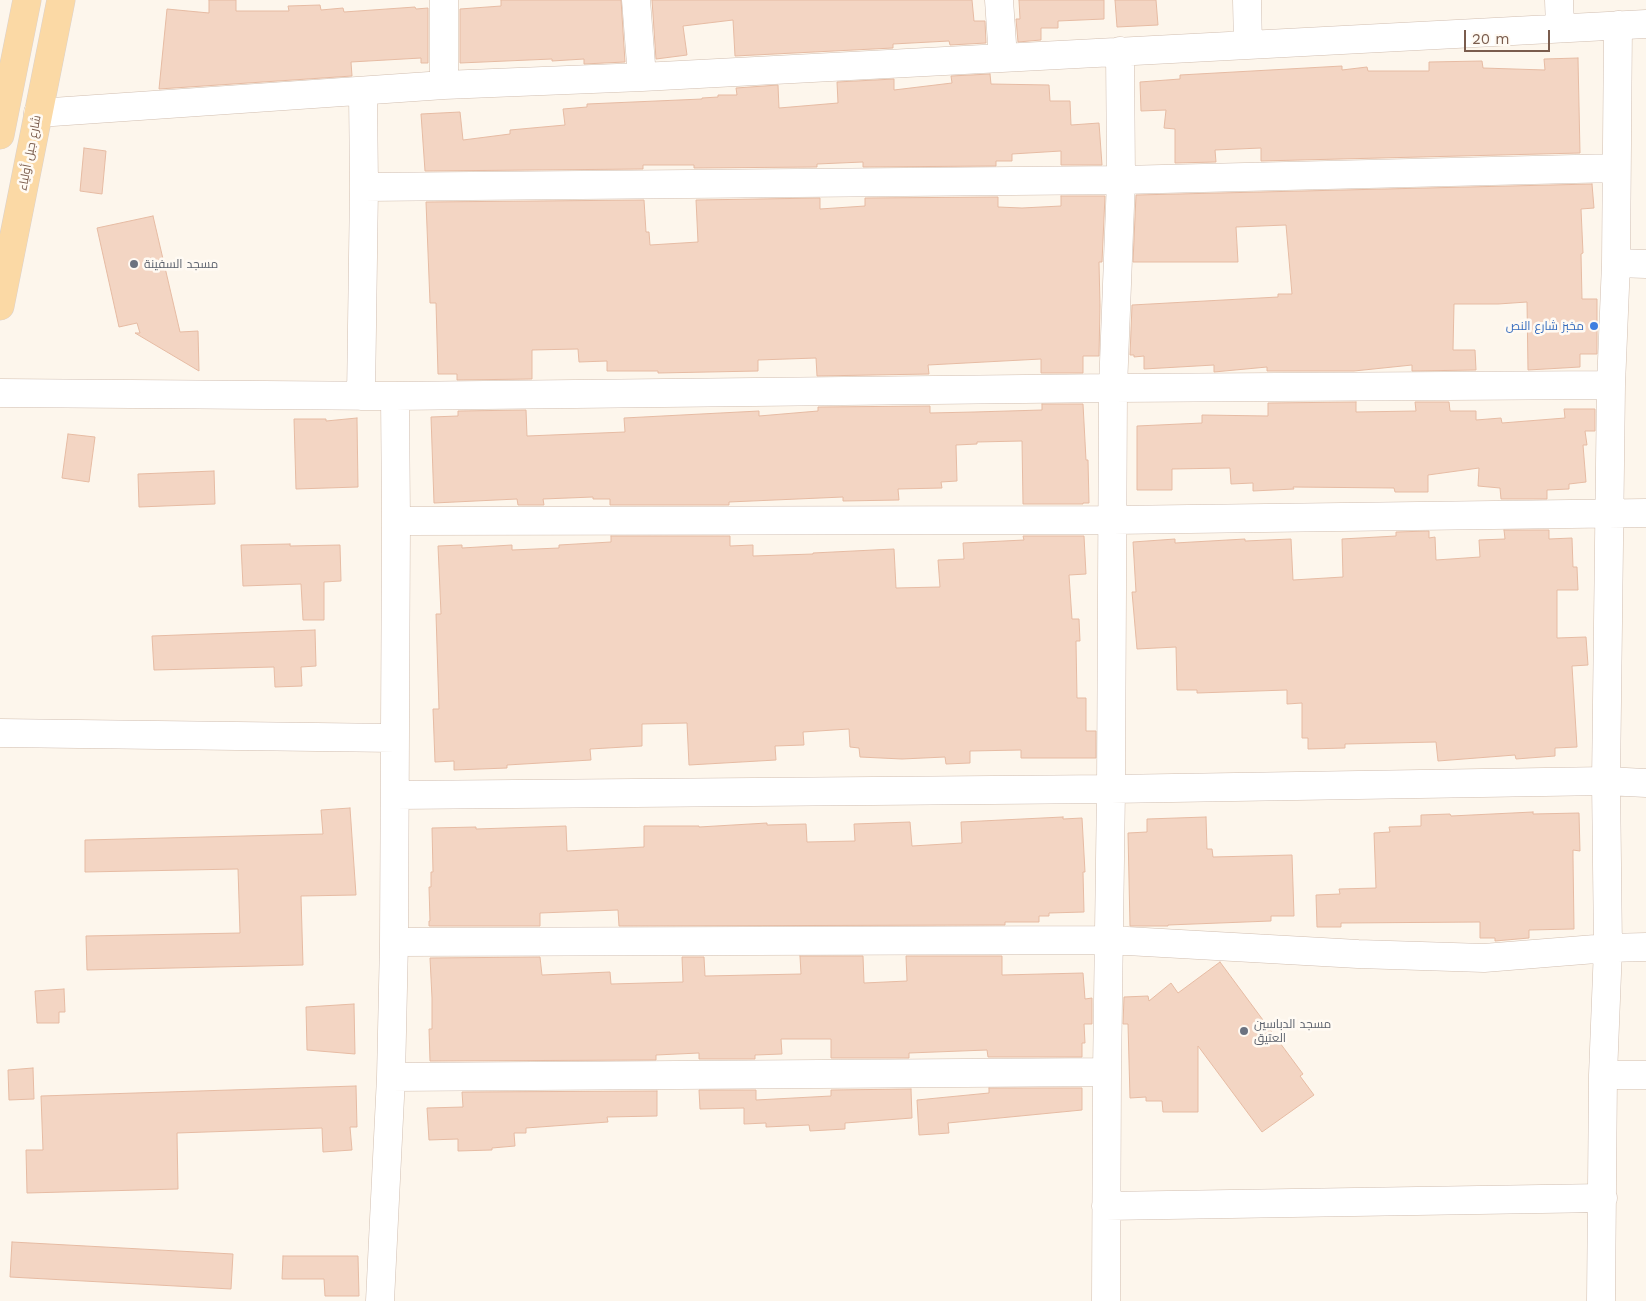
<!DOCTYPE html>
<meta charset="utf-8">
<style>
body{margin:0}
#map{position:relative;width:1646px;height:1301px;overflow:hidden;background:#fdf6ec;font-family:"Work Sans",sans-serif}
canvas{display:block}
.scale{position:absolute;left:1464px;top:30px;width:86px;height:22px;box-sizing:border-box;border:2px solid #7a5c4d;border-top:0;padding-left:6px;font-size:15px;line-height:18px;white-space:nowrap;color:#7a5c4d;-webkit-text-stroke:4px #fffaf3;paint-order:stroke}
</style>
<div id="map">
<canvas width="1646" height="1301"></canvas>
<div class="scale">20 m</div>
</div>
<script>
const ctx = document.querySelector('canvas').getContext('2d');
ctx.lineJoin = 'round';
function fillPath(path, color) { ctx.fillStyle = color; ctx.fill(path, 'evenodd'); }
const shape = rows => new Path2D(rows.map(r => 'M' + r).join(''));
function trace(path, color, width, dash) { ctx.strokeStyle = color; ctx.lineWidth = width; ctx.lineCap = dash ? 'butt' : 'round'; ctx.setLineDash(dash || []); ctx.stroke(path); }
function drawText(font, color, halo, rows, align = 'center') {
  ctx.font = font + ' "Work Sans",Cairo,sans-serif'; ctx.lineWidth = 5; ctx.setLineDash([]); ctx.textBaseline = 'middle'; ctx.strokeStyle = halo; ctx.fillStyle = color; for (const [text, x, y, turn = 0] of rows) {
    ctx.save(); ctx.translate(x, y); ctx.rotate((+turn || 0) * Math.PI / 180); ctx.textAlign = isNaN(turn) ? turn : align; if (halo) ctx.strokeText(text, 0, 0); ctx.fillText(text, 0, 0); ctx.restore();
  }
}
const building = shape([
 [209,0,236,0,236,11,289,11,288,6,320,5,321,10,343,8,344,12,415,7,416,9,428,8,428,63,421,63,421,58,351,62,352,76,159,89,167,9,209,13,209,0],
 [501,0,621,0,625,62,584,64,584,59,552,61,552,59,460,63,460,9,501,6,501,0],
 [652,0,972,0,974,21,985,21,986,43,950,45,949,41,893,44,893,48,735,56,733,20,683,26,687,55,656,59,652,0],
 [1019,0,1104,0,1104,19,1058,21,1058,28,1041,28,1041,40,1018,42,1016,19,1020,19,1019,0],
 [1115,0,1156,0,1158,25,1117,27,1115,0],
 [1578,58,1580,153,1261,161,1261,148,1215,150,1216,162,1175,163,1175,129,1164,128,1166,110,1141,111,1140,82,1180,79,1180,75,1342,66,1342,70,1367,67,1368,71,1429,71,1429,62,1482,61,1483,68,1545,70,1544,59,1578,58],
 [990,74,991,84,1049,85,1050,101,1070,101,1071,125,1099,123,1102,165,1061,165,1061,151,1012,154,1012,161,996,161,996,166,863,167,863,162,817,164,817,167,694,168,694,165,643,165,643,169,425,171,421,114,460,112,463,140,510,134,510,130,565,125,563,109,587,107,587,104,702,99,702,98,718,97,718,95,737,95,736,88,778,85,779,108,838,103,837,82,894,79,894,90,952,83,951,76,990,74],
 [84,148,106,151,102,194,80,191,84,148],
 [1592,184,1594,208,1581,209,1583,253,1581,254,1582,299,1597,299,1597,354,1580,354,1580,367,1528,370,1527,302,1498,304,1454,304,1453,350,1475,350,1476,370,1412,371,1412,365,1354,371,1267,371,1267,367,1214,372,1214,365,1144,369,1144,356,1134,357,1134,355,1130,355,1132,305,1278,297,1278,294,1292,294,1286,225,1236,227,1238,262,1133,262,1136,195,1592,184],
 [1061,196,1105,196,1102,262,1099,262,1100,306,1099,356,1083,356,1083,373,1041,373,1041,359,928,365,929,374,817,376,816,358,758,360,758,371,658,373,658,371,607,371,607,361,579,362,578,349,532,350,532,379,457,380,457,374,438,374,436,303,430,303,426,202,644,200,646,232,649,232,650,245,698,242,696,200,820,198,820,209,865,206,865,198,998,197,998,207,1022,208,1061,206,1061,196],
 [153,216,180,332,198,331,199,371,135,333,140,333,137,323,119,327,97,228,153,216],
 [1356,402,1356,412,1416,411,1415,402,1449,402,1450,411,1476,411,1476,420,1501,418,1502,423,1565,418,1564,409,1595,409,1595,431,1585,431,1587,445,1583,445,1586,482,1569,484,1569,489,1547,490,1547,499,1501,499,1500,488,1478,486,1479,468,1428,475,1428,492,1395,492,1394,488,1293,487,1294,489,1253,491,1253,483,1231,484,1230,468,1172,469,1172,490,1137,490,1137,426,1202,423,1202,415,1268,416,1268,403,1356,402],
 [1042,404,1083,404,1086,460,1088,460,1089,503,1083,503,1083,504,1023,504,1022,441,977,442,977,444,956,445,957,481,941,482,942,488,898,489,899,500,843,501,843,497,729,502,729,505,610,505,610,499,593,499,593,497,543,499,544,505,518,505,517,499,434,503,431,417,458,416,458,411,526,410,527,436,625,432,624,418,759,411,759,416,818,411,818,407,930,406,930,413,974,412,1042,410,1042,404],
 [357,418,358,487,296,489,294,419,326,419,326,421,357,418],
 [68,434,95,437,89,482,62,478,68,434],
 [214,471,215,504,139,507,138,474,214,471],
 [1504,530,1549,530,1549,539,1572,538,1573,567,1577,567,1578,590,1557,590,1557,638,1586,637,1588,665,1572,666,1577,747,1555,748,1555,756,1516,759,1515,755,1438,761,1436,742,1345,744,1345,748,1308,749,1308,738,1302,738,1302,703,1287,704,1287,690,1197,693,1197,690,1177,690,1176,647,1137,649,1132,592,1136,592,1133,542,1175,539,1175,543,1245,539,1245,541,1291,539,1293,580,1343,577,1342,539,1396,536,1396,532,1429,531,1429,538,1435,537,1436,560,1480,557,1479,540,1505,539,1504,530],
 [611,536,730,536,730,546,753,545,753,556,813,554,813,553,894,549,896,588,940,587,938,560,964,559,963,543,1024,540,1023,536,1084,536,1086,574,1069,575,1072,619,1079,619,1080,641,1076,641,1077,698,1086,698,1086,731,1096,731,1096,758,1021,758,1021,750,970,751,970,763,946,764,945,757,902,759,860,757,859,748,850,747,849,729,803,732,804,745,775,746,776,760,689,765,687,723,642,724,642,746,590,749,591,760,507,765,507,768,454,770,454,761,435,762,433,709,439,709,436,614,441,614,438,546,462,545,462,548,512,545,512,550,559,548,559,545,611,542,611,536],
 [290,544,290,546,340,545,341,581,324,582,324,620,303,620,301,584,243,586,241,545,290,544],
 [315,630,316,666,301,667,302,686,275,687,274,667,154,670,152,636,315,630],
 [350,808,356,895,301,896,303,965,87,970,86,936,240,933,238,869,85,872,85,840,323,834,321,810,350,808],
 [1533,812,1533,814,1579,813,1580,851,1573,850,1573,857,1574,929,1529,930,1529,938,1495,941,1495,938,1480,938,1480,922,1341,923,1341,927,1317,927,1316,895,1340,894,1339,889,1376,888,1374,833,1390,832,1389,827,1421,826,1421,815,1450,814,1451,816,1533,812],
 [1063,817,1063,819,1082,818,1085,872,1083,872,1084,912,1049,913,1049,916,1039,916,1039,922,1005,922,1005,925,619,926,618,910,540,913,540,926,429,926,429,921,430,921,429,887,431,887,431,872,433,872,432,828,476,827,476,829,566,826,567,851,644,847,644,826,699,826,699,827,767,823,767,825,806,824,807,842,855,841,854,824,910,822,912,846,962,843,961,822,1063,817],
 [1206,817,1207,849,1212,849,1213,857,1292,855,1294,916,1271,916,1271,921,1168,925,1168,926,1130,926,1128,833,1147,832,1147,819,1206,817],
 [800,956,863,956,864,983,907,981,906,956,1002,956,1002,975,1083,973,1085,999,1092,998,1092,1024,1084,1024,1085,1043,1082,1043,1082,1057,988,1057,987,1050,909,1053,909,1058,831,1058,831,1039,781,1039,782,1054,755,1055,755,1059,699,1059,699,1053,656,1055,656,1060,430,1061,429,1029,432,1029,432,998,430,958,540,957,542,975,610,972,611,984,683,982,682,957,704,957,705,976,801,974,800,956],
 [1220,962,1303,1074,1300,1076,1314,1095,1262,1132,1198,1046,1198,1112,1163,1112,1162,1101,1146,1101,1146,1097,1130,1098,1128,1024,1123,1024,1124,997,1148,996,1149,1001,1171,983,1178,993,1220,962],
 [64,989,65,1012,59,1012,59,1023,37,1023,35,991,64,989],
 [354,1004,355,1054,307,1050,306,1007,354,1004],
 [33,1068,34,1099,9,1100,8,1070,33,1068],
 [356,1086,357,1127,350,1127,352,1150,323,1152,322,1128,177,1133,178,1189,27,1193,26,1150,43,1150,41,1096,356,1086],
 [989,1088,1082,1088,1082,1110,948,1123,949,1133,919,1135,917,1100,989,1093,989,1088],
 [911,1089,912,1118,845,1123,845,1129,810,1131,809,1125,766,1127,766,1123,744,1124,744,1108,700,1109,699,1090,756,1090,756,1100,831,1096,831,1090,911,1089],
 [657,1091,657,1116,607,1117,608,1122,526,1128,526,1133,514,1133,515,1146,492,1148,492,1150,458,1151,458,1139,429,1140,427,1108,463,1107,462,1092,657,1091],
 [12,1242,233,1254,231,1289,10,1277,12,1242],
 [283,1256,358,1256,359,1296,325,1296,324,1279,282,1279,283,1256]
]);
fillPath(building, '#f3d5c3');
trace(building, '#e6bba3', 1);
const minor = shape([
 [636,0,642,77],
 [999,0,1003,58],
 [1247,0,1248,45],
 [1559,0,1560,28],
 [444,85,444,0],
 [38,113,444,85,642,77,1646,24],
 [364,187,1121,180,1616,168],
 [1616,263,1646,264],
 [0,393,395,396,1113,388,1611,385],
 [361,396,364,187,363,92],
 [396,521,1113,520,1646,513],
 [0,733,395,738],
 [396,795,1111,789,1606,781,1646,783],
 [394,942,1109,940,1358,954,1484,958,1608,948,1646,947],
 [1603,1075,1646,1075],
 [391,1077,1107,1072],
 [1106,1206,1603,1198],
 [380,1301,391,1077,394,942,396,521,395,396],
 [1106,1301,1107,1072,1111,789,1113,388,1121,180,1120,51],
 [1601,1301,1603,1075,1608,948,1606,781,1611,385,1616,263,1618,25]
]);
const major = shape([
 [0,135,27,0],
 [0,306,61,0]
]);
trace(minor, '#d1beb0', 29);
trace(major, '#dad1cd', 29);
trace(minor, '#fff', 28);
trace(major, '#fbd9a5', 28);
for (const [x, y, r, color] of [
 [134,264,5,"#6b7280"],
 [1594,326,5,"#3f7fe0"],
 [1244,1031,5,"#6b7280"]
]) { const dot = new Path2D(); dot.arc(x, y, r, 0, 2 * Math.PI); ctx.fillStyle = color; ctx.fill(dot); trace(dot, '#fffaf3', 2); }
drawText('12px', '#7a5c4d', '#fffaf3', [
 ["شارع جبل أولياء",30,153,-79]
]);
drawText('12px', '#5b616d', '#fffaf3', [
 ["مسجد السفينة",144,264],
 ["مسجد الدباسين",1254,1024],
 ["العتيق",1254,1038]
], 'left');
drawText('12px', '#366cbe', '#fffaf3', [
 ["مخبز شارع النص",1584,326]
], 'right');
</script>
